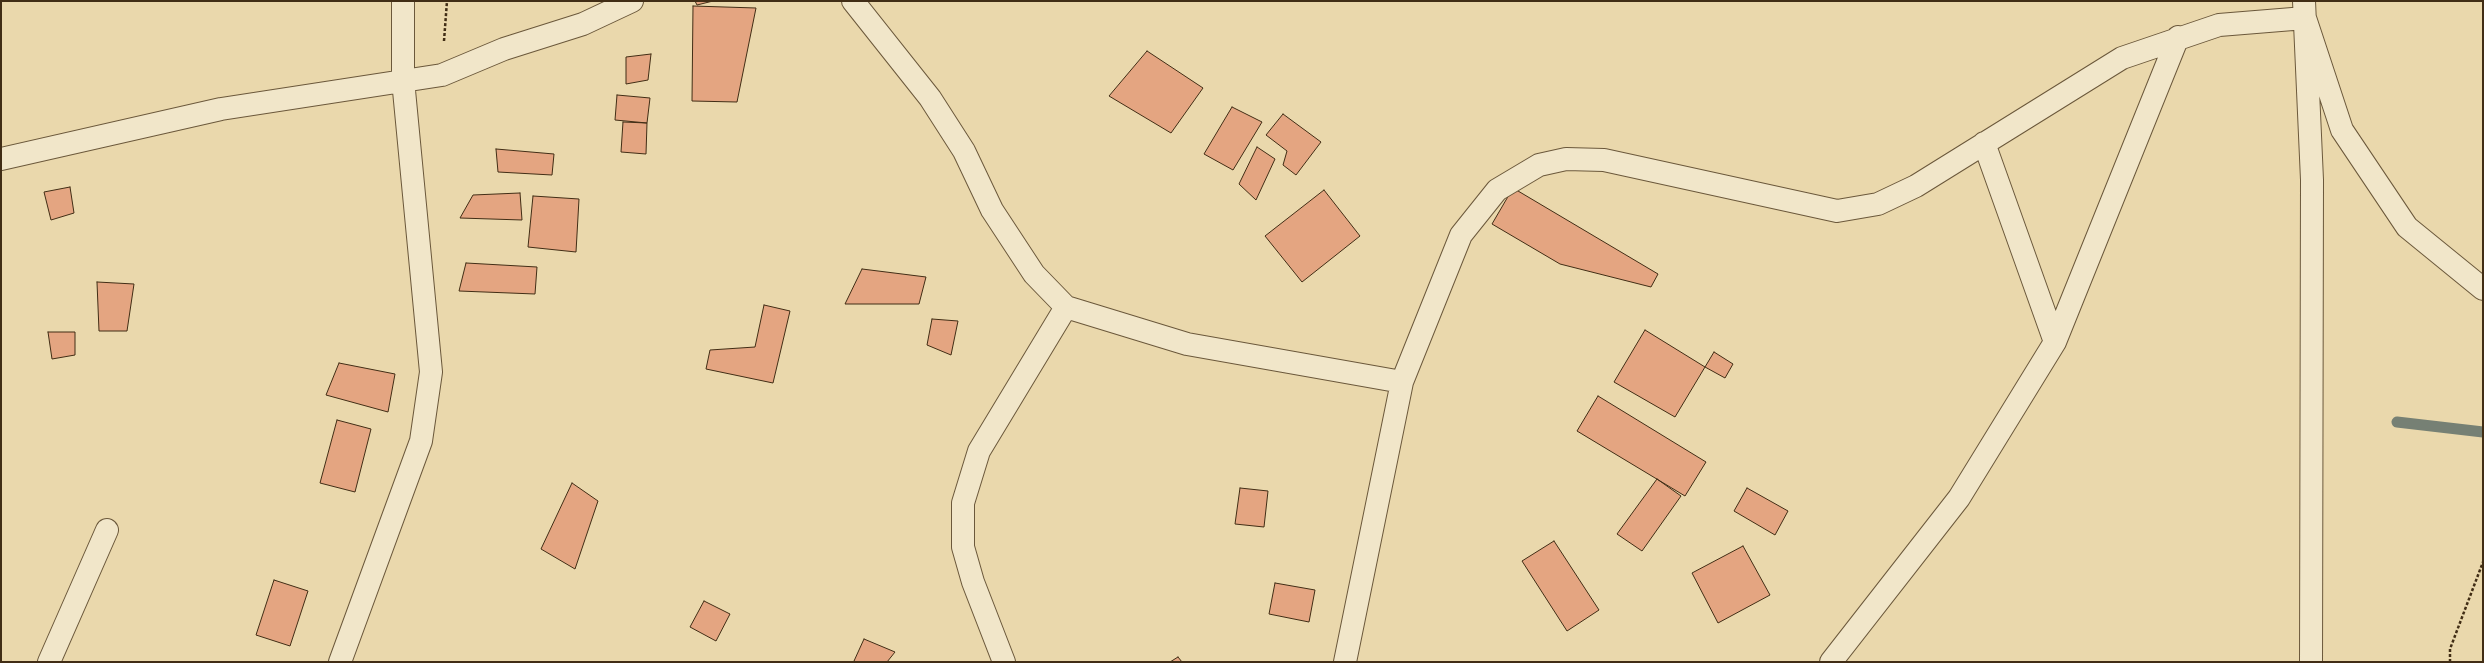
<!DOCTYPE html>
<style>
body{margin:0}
#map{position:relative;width:2484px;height:663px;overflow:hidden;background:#ead8ac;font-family:Vollkorn,serif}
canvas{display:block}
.frame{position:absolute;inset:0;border:2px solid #412d15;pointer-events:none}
</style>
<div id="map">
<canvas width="2484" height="663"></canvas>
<div class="frame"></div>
</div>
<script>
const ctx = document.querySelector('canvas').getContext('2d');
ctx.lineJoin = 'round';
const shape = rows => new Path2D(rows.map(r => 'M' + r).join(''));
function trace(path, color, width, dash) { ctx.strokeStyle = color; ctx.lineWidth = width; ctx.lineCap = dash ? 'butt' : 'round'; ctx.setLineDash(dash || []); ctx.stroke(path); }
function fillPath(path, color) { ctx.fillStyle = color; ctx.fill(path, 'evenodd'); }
trace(shape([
 [2397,422,2483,432]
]), '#768074', 11);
const building = shape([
 [695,1,713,1,697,5,695,1],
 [693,6,756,8,737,102,692,101,693,6],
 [1147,51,1203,88,1171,133,1109,96,1147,51],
 [651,54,648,80,626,84,626,57,651,54],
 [617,95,650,98,647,123,615,120,617,95],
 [1232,107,1262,122,1233,170,1204,154,1232,107],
 [1283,114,1321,142,1296,175,1283,165,1287,151,1266,135,1283,114],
 [623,122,647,123,646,154,621,152,623,122],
 [1257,147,1275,159,1256,200,1239,184,1257,147],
 [496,149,554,154,552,175,498,172,496,149],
 [70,187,74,213,51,220,44,192,70,187],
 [1513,188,1658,274,1651,287,1560,264,1492,224,1513,188],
 [1324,190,1360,236,1302,282,1265,236,1324,190],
 [520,193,522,220,460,218,473,195,520,193],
 [533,196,579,199,576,252,528,247,533,196],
 [466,263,537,267,535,294,459,291,466,263],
 [862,269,926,277,919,304,845,304,862,269],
 [97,282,134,284,127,331,99,331,97,282],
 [764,305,790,311,773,383,706,369,710,350,755,347,764,305],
 [932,319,958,321,951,355,927,345,932,319],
 [1645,330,1705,367,1675,417,1614,382,1645,330],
 [48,332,75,332,75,355,52,359,48,332],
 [1714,352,1733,364,1725,378,1705,367,1714,352],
 [339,363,395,374,388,412,326,395,339,363],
 [1598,396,1706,462,1685,496,1577,431,1598,396],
 [337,420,371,429,355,492,320,483,337,420],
 [1657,479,1681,496,1642,551,1617,534,1657,479],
 [572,483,598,501,575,569,541,549,572,483],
 [1240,488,1268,491,1264,527,1235,524,1240,488],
 [1747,488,1788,511,1775,535,1734,511,1747,488],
 [1554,541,1599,610,1567,631,1522,561,1554,541],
 [1743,546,1770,595,1718,623,1692,573,1743,546],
 [274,580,308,591,290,646,256,635,274,580],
 [1275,583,1315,590,1309,622,1269,614,1275,583],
 [704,601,730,614,716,641,690,627,704,601],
 [864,639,895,652,887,662,856,662,854,661,864,639],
 [1178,657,1182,662,1170,662,1178,657]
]);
fillPath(building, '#e4a581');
trace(building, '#412d15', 1);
const minor = shape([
 [853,1,930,98,964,151,992,210,1034,274,1066,307,1187,344,1402,382],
 [2304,1,2312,180,2311,662],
 [1984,143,2055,342],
 [1,159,221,109,442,75,504,49,583,24,632,1],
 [49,662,107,530],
 [340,662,421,441,431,372,403,80,403,1],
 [1004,662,973,582,963,547,963,503,979,451,1066,307],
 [1345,662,1402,382,1461,235,1497,190,1539,165,1566,159,1604,160,1837,211,1878,204,1916,186,2122,58,2219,25,2305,18,2342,130,2407,227,2483,289],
 [1831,662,1959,498,2055,342,2178,37]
]);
trace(minor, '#6b583b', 24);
trace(shape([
 [444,41,447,1],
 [2450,662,2450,649,2483,562]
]), '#412d15', 2.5, [3, 2]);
trace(minor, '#f1e6c9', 22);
</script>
